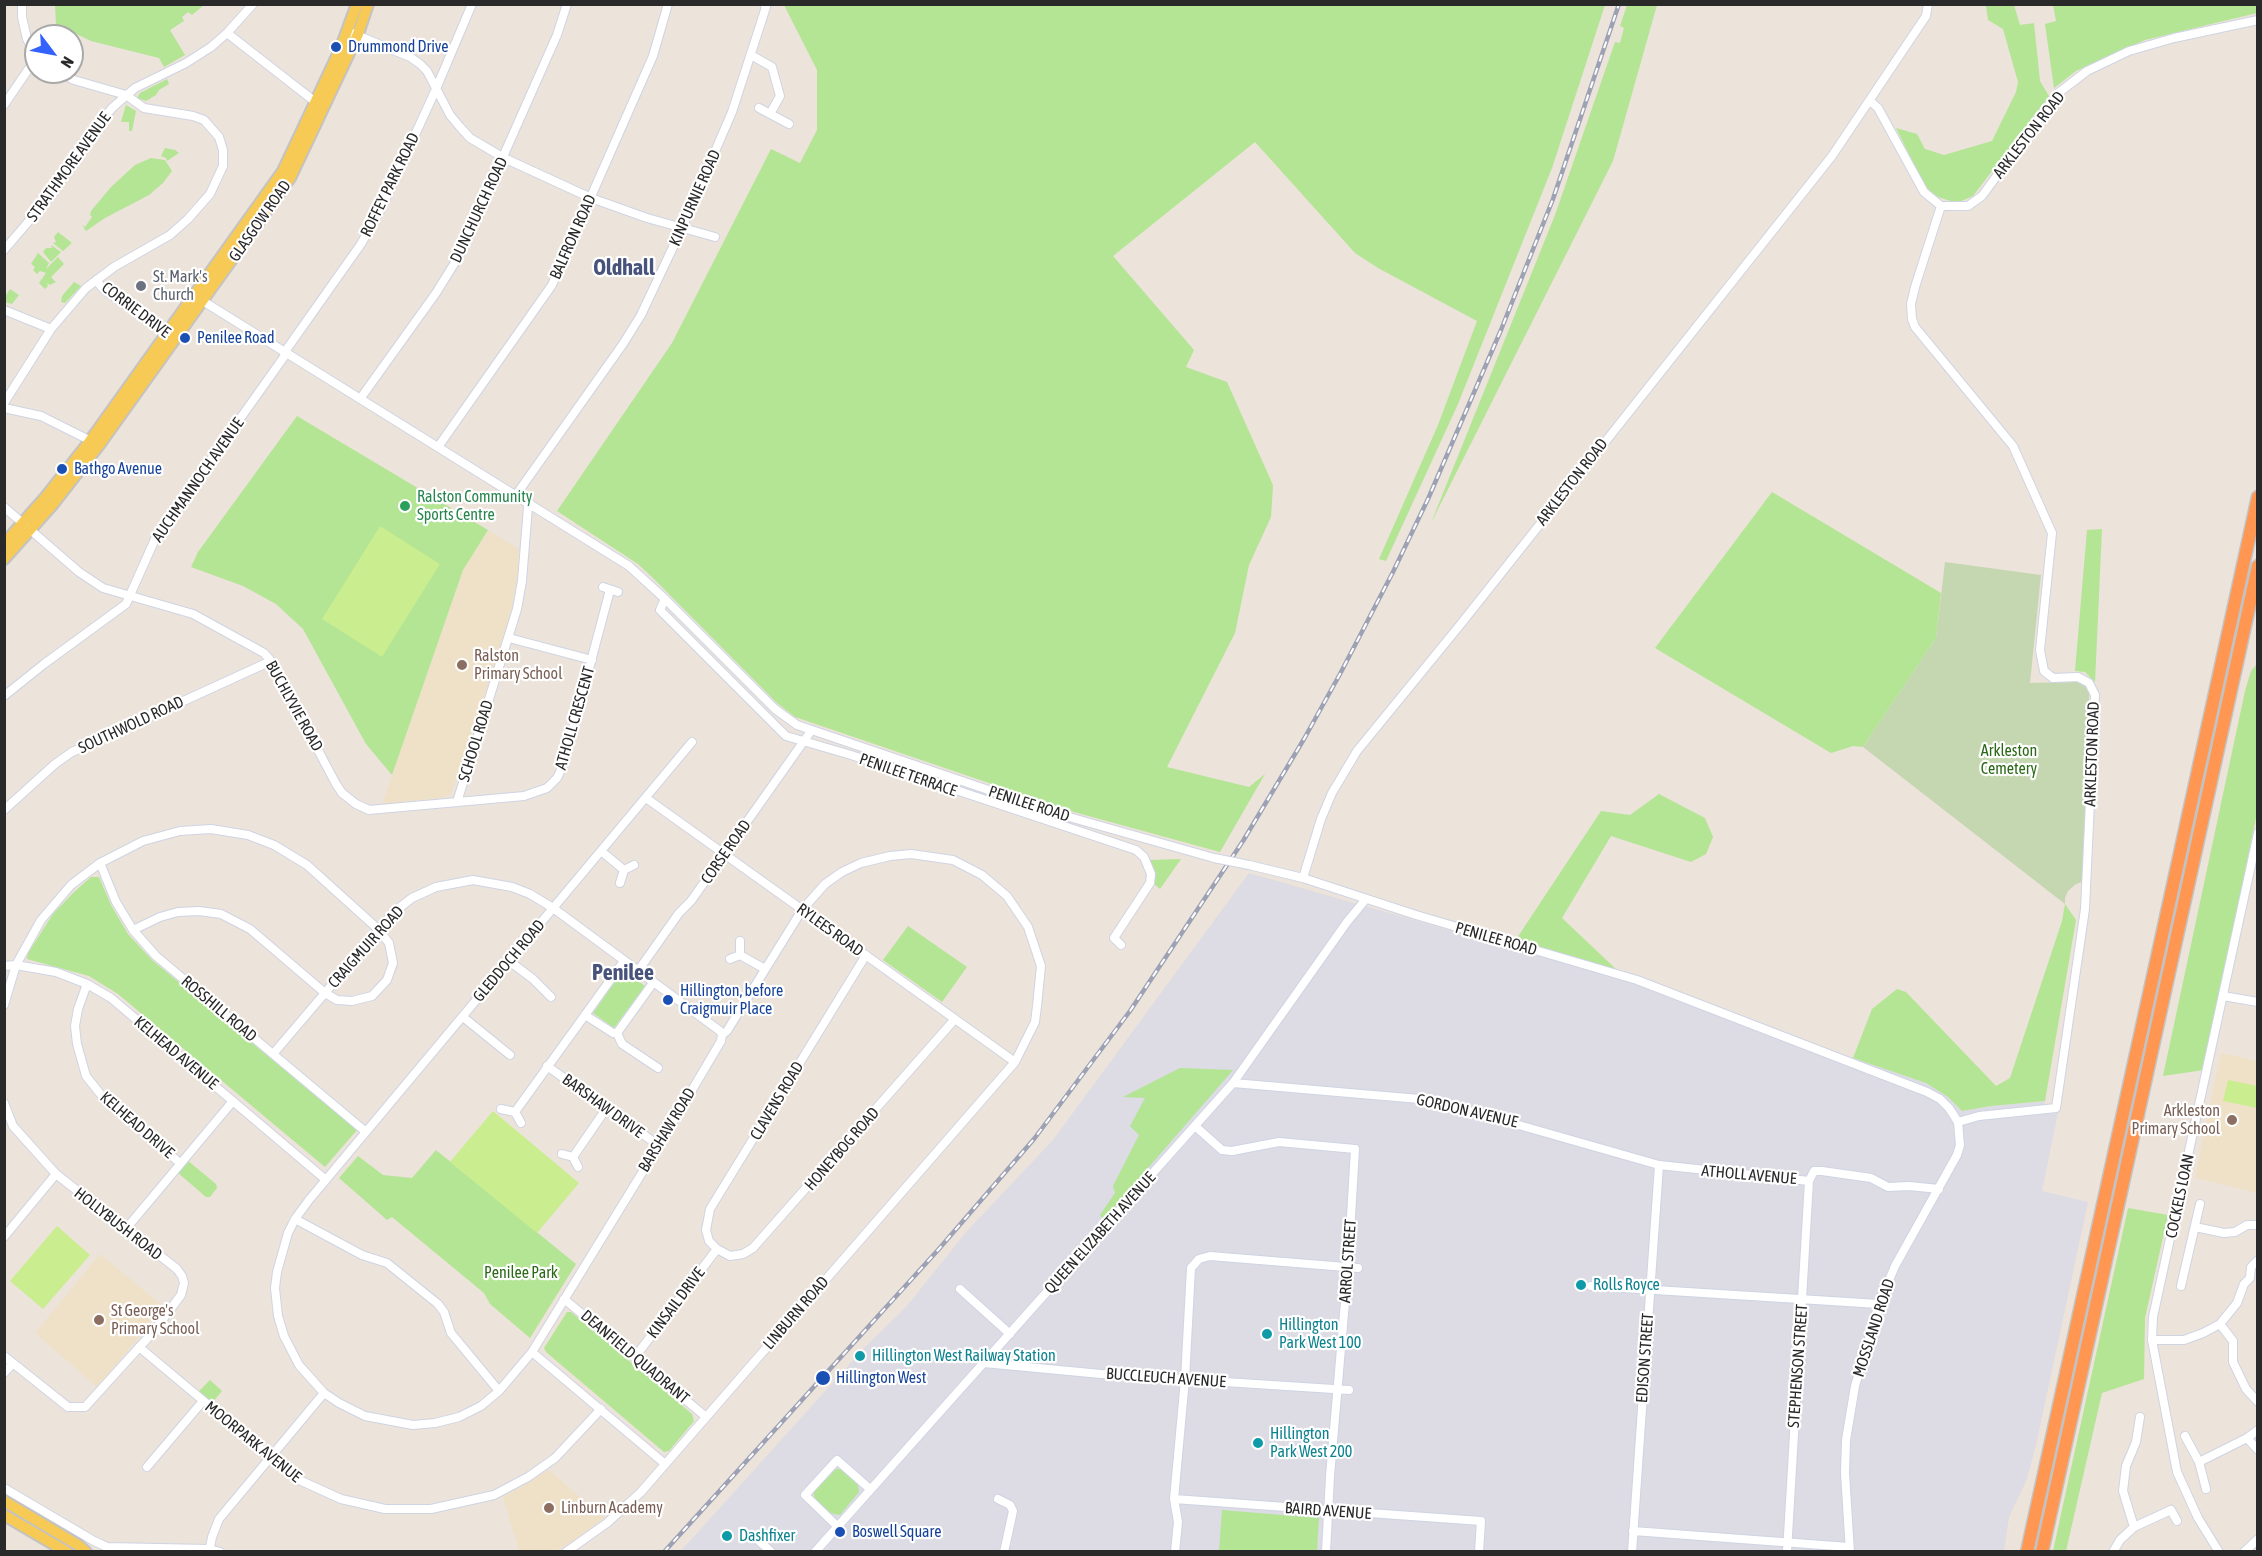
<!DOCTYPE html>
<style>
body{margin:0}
#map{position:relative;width:2262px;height:1556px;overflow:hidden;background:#ece3da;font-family:"Asap Condensed",sans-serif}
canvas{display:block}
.frame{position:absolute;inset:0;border:6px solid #292929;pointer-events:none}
.north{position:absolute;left:24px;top:24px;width:60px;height:60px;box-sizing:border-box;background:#fff;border:2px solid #a9a9a9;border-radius:50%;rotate:122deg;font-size:16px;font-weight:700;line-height:24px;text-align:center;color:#292929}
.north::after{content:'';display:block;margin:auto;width:21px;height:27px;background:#3462ff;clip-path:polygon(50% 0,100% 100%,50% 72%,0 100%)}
</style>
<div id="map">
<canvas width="2262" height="1556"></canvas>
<div class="frame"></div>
<div class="north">N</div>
</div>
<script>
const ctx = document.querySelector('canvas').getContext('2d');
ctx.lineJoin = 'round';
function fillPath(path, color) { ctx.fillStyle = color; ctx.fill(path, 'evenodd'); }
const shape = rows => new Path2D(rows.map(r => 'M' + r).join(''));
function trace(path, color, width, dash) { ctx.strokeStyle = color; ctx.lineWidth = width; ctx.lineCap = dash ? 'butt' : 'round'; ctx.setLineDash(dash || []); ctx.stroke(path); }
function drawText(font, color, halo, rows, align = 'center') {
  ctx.font = font + ' "Asap Condensed",sans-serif'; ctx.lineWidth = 4.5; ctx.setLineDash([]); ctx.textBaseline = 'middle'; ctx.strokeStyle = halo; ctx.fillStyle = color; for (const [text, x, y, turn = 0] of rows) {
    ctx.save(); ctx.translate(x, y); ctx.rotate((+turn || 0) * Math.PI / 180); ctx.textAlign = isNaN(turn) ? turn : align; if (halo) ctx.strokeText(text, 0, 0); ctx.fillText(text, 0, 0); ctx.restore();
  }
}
fillPath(shape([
 [1249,873,1641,985,1926,1083,1948,1097,1962,1111,1991,1106,2045,1101,2044,1114,2058,1113,2042,1191,2088,1202,2036,1445,2027,1479,2009,1517,2004,1551,680,1552,865,1347,906,1307,967,1231,1053,1140]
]), '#dddbe4');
fillPath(shape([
 [488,530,519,549,518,575,507,629,451,794,441,798,382,804,463,570],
 [2221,1053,2257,1061,2257,1193,2195,1178],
 [100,1254,164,1307,97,1387,35,1333],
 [549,1470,604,1518,575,1540,555,1551,519,1551,503,1497]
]), '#efe1c8');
fillPath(shape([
 [55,5,55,4,204,5,192,15,188,12,182,17,184,21,170,30,185,55,164,67,159,58,91,41,56,24],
 [784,5,1605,5,1552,168,1458,404,1386,561,1379,559,1438,425,1477,321,1378,268,1355,253,1255,142,1113,256,1194,350,1186,367,1227,382,1273,485,1271,517,1249,565,1235,633,1167,767,1249,787,1265,774,1220,852,1074,812,795,717,777,703,654,579,638,564,557,511,672,343,771,149,800,163,817,130,817,70],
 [1627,5,1657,5,1613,161,1431,523,1555,215,1615,42,1620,43,1624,28,1620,26],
 [1986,5,2014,5,2020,25,2034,23,2040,81,2049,96,1973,196,1957,203,1938,197,1925,187,1896,128,1917,134,1925,149,1944,155,1992,141,2016,92,2018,82,2003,29,1988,20],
 [2053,5,2257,5,2257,13,2145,40,2076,71,2054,88,2045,24,2056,21],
 [167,79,169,84,159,90,156,95,146,101,137,98,140,93],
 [126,105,136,111,132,131,129,131,129,122,121,122],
 [165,148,175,150,179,153,167,161,166,158,161,156],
 [151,158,165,160,172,171,163,183,149,195,105,218,86,231,82,225,85,227,92,217,90,215,91,211,111,187,135,165],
 [58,232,72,243,63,251,53,243,56,242,54,237],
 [51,245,61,252,51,262,43,252,46,248,52,248],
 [38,253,49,263,46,269,58,257,64,264,51,277,56,282,50,285,47,283,48,286,45,289,39,283,46,273,40,271,37,274,33,270,35,267,31,264],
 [74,282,81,286,65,303,61,302,62,296],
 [10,289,19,295,12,304,5,302,5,297],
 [297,416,488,530,463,570,392,775,366,744,303,629,276,604,243,586,191,567,198,552],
 [1772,492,1941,593,1936,638,1863,747,1853,746,1831,753,1655,648],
 [2102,529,2095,682,2085,672,2075,671,2087,530],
 [2257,664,2257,813,2204,1070,2163,1076,2245,691,2251,671],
 [1659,794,1705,818,1713,837,1706,854,1691,862,1611,836,1562,918,1618,971,1515,941,1601,811,1630,815],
 [1181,859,1160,889,1153,883,1154,875,1150,860],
 [91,877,99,877,111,905,128,934,152,960,357,1130,325,1167,118,994,89,976,27,959,28,953,53,914,73,893],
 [2065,904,2076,920,2045,1101,1991,1106,1962,1111,1948,1097,1926,1083,1853,1058,1872,1009,1897,989,1906,992,1996,1086,2010,1078,2062,921],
 [908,926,967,967,942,1002,883,960],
 [623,970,645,986,614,1028,593,1013],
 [1180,1068,1233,1070,1103,1220,1100,1215,1115,1193,1113,1186,1139,1135,1130,1126,1145,1098,1123,1097],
 [436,1150,576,1264,530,1338,490,1304,484,1293,392,1217,387,1220,339,1178,358,1156,383,1175,412,1178],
 [187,1160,216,1184,217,1188,210,1197,206,1197,177,1172],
 [2128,1208,2168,1215,2145,1318,2144,1379,2102,1393,2066,1551,2053,1551],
 [567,1312,571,1312,692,1414,694,1421,669,1451,664,1452,546,1352,544,1348],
 [210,1380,222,1391,212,1403,199,1391],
 [836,1469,843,1469,857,1481,859,1492,840,1515,829,1513,814,1500,814,1492],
 [1222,1510,1319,1518,1317,1551,1219,1551]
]), '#b3e594');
fillPath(shape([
 [1945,562,2041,575,2030,683,2077,682,2085,685,2089,690,2088,806,2082,882,2076,884,2068,891,2065,898,2065,904,1863,747,1936,638]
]), '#c4d7b0');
fillPath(shape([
 [380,526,440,564,382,657,322,619],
 [2228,1080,2257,1086,2257,1108,2223,1101],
 [493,1111,579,1183,537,1233,450,1162],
 [57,1226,90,1255,43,1309,10,1281]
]), '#c9ed8f');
const minor = shape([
 [22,4,22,17,27,39,36,56],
 [347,31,410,57,420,64,427,71,450,115,460,127,470,138,504,158,591,198,647,218,715,237],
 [227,33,318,104],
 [751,55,772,67,780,96,770,114],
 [1870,101,1878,108,1924,192,1941,206,1968,206,1982,196,2057,94,2087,71,2129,51,2174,38,2258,20],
 [4,105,36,58],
 [759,108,789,124],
 [1941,206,1915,287,1911,304,1912,319,1915,327,2013,446,2052,533,2040,650,2044,671,2053,678,2078,677,2089,683,2095,695,2085,909,2056,1108,1979,1116,1958,1122],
 [4,250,53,193,87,139,112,108,135,88,186,63,211,47,227,33,253,4],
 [96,280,104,290,171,336],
 [198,298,629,566,665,599,775,709,797,725,1062,815,1214,858],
 [4,310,51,329],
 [284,353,361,244,381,209,436,89,472,4],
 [360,399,436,293,459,256,557,35,567,4],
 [4,403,51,329,86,288,114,267,170,235,188,219,210,194,223,166,223,150,219,137,204,120,193,116,144,108,126,95,74,80,59,72],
 [4,408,41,416,93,442],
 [438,447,552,285,653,56,668,4],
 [516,495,623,344,641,315,682,228,732,112,766,7,764,4],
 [4,507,79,572,103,588,193,614,264,653,271,661,336,784,342,793,356,804,369,810,524,796,547,788,557,778,563,766,610,590],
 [603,587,618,592],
 [665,599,660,610,786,736,851,755,1136,850,1144,857,1151,874,1150,883,1114,938,1121,945],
 [509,638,592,660],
 [4,696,44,664,126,604,156,537,286,354],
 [646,798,1015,1062],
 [457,802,517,609,522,581,528,507,530,503],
 [4,810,55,764,72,752,271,661],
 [601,851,624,870],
 [100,863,116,902,133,930,156,956,366,1132],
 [1249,865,1303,878,1416,915,1637,980,1927,1092,1940,1099,1949,1108,1958,1122,1960,1145,1957,1155,1895,1266,1879,1304,1855,1386,1846,1440,1845,1473,1850,1552],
 [1303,878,1321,819,1332,793,1357,751,1460,625,1832,156,1926,16,1928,4],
 [620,883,624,870,634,865],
 [740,955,765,969],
 [866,955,710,1209,706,1230,709,1241,717,1249,730,1256,743,1254,753,1248,955,1019],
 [730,959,740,955,740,941],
 [509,961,533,979,551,997],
 [4,966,16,965,56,972,87,984,111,998,326,1180],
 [638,971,679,913,691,901,811,731],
 [87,984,78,1009,75,1026,77,1044,86,1076,106,1101,180,1163],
 [2223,996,2258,1002],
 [4,1005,16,965,41,920,71,885,100,863,143,841,180,831,211,829,248,835,274,845,307,865,378,929,389,943,393,963,387,980,372,996,352,1001,337,1000,325,993,250,929,221,914,199,911,178,912,160,917,133,930],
 [585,1015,613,1033,617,1033],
 [463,1017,510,1055],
 [617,1033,653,983],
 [617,1033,622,1044,658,1068],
 [273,1054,394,912,412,898,436,887,473,880,512,887,530,894,553,908,720,1031,722,1035],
 [547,1066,658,1145],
 [1233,1083,1431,1100,1659,1165,1809,1181],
 [4,1103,13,1126,56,1174,177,1269,182,1276,184,1283,181,1295,154,1331,85,1407,68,1407,4,1356],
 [501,1109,515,1112,521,1123],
 [515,1112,624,961],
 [1195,1126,1222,1150,1232,1151,1279,1142,1355,1149,1348,1267,1330,1476,1326,1552],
 [562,1154,573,1157,578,1167],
 [573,1157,606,1109],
 [295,1219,362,1255,387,1263,438,1304,444,1312,451,1333,499,1391],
 [2195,1227,2224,1233,2235,1232,2247,1225,2258,1225],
 [125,1230,233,1101],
 [4,1237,56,1174],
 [1591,1286,1879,1304],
 [2181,1286,2200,1204],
 [960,1289,1010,1334],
 [564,1299,705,1416],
 [2220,1324,2233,1341,2233,1362,2246,1389,2258,1402],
 [2152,1340,2184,1340,2203,1333,2220,1324,2237,1303,2244,1284,2250,1278,2251,1267,2258,1260],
 [139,1347,297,1479,341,1499,385,1509,431,1509,494,1495,528,1477,555,1458,601,1409],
 [532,1352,664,1463],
 [635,1357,717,1249],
 [984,1363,1101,1374,1349,1390],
 [4,1373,13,1363],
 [2185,1436,2199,1462,2206,1489],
 [2247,1438,2258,1450],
 [2199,1462,2247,1438,2258,1430],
 [147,1467,203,1401],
 [4,1488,94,1541,107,1547,209,1549,220,1552],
 [998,1499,1010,1505,1013,1511,1004,1552],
 [1174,1499,1481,1521,1479,1552],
 [837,1526,805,1495,837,1460,870,1489],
 [2134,1527,2123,1491,2126,1466,2136,1442,2140,1417],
 [1633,1531,1849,1547],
 [753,1535,771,1552],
 [209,1552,212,1537,219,1519,324,1393],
 [566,1552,607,1523,641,1492,1015,1062,1035,1022,1037,1006,1041,966,1028,927,1007,896,982,875,953,860,911,854,890,856,861,863,842,872,825,884,802,910,727,1031,722,1035,721,1041,672,1124,532,1352,499,1391,481,1406,459,1417,435,1423,413,1425,365,1416,339,1403,324,1393,299,1365,284,1336,278,1316,275,1288,277,1272,288,1233,295,1219,309,1200,692,742],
 [815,1552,1233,1083,1347,922,1366,899],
 [1175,1552,1178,1522,1174,1499,1185,1379,1191,1268,1199,1259,1210,1256,1358,1268],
 [1632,1552,1659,1165],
 [1787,1552,1809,1181,1814,1171,1822,1171,1871,1178,1888,1187,1909,1186,1939,1189],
 [2113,1552,2120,1540,2134,1527,2171,1510,2177,1521],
 [2219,1552,2198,1518,2177,1472,2152,1340,2153,1317,2258,833],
 [2244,1552,2258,1539]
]);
const major = shape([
 [4,544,44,499,90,441,283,171,340,50,357,4],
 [4,559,53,504,99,445,290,178,358,34,368,4],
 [4,1501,78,1545,86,1552],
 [4,1515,67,1552]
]);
const highway = shape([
 [2027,1552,2258,497],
 [2042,1552,2258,566]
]);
trace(minor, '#cfd4e3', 10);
trace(major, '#c3c3c3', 14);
trace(highway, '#c3c3c3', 15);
trace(minor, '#fff', 8);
trace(major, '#f6ca55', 10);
trace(highway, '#ff9652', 12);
const rail = shape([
 [664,1552,938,1250,1034,1139,1130,1011,1243,841,1304,739,1340,674,1393,572,1428,499,1501,330,1553,199,1619,4]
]);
trace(rail, '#9da1b4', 4.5);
trace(rail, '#fff', 2, [7]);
const minorBridge = shape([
 [1214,858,1249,865]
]);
trace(minorBridge, '#cfd4e3', 10, []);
trace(minorBridge, '#fff', 8);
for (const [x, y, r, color] of [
 [336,47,6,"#1a4fb4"],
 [141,286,6,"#6b7280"],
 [185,338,6,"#1a4fb4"],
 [62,469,6,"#1a4fb4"],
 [405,506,6,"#2e9e5b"],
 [462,665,6,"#8d6e63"],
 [668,1000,6,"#1a4fb4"],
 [2232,1120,6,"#8d6e63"],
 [1581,1285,6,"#0f9aa8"],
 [99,1320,6,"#8d6e63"],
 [1267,1334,6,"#0f9aa8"],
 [860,1356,6,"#0f9aa8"],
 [823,1378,8,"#1a4fb4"],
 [1258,1443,6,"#0f9aa8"],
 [549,1508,6,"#8d6e63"],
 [840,1532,6,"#1a4fb4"],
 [727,1536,6,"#0f9aa8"]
]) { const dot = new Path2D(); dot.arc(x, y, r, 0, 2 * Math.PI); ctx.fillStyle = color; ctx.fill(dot); trace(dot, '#fff', 2); }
drawText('16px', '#164399', '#fff', [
 ["Drummond Drive",348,47],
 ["Penilee Road",197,338],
 ["Bathgo Avenue",74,469],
 ["Hillington, before",680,991],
 ["Craigmuir Place",680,1009],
 ["Hillington West",836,1378],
 ["Boswell Square",852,1532]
], 'left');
drawText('16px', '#292929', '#fff', [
 ["ARKLESTON ROAD",2029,135,-52],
 ["STRATHMORE AVENUE",69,167,-54],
 ["ROFFEY PARK ROAD",390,185,-64],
 ["KINPURNIE ROAD",695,198,-66],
 ["DUNCHURCH ROAD",479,210,-65],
 ["GLASGOW ROAD",260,221,-55],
 ["BALFRON ROAD",573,237,-66],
 ["CORRIE DRIVE",136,310,37],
 ["AUCHMANNOCH AVENUE",198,480,-55],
 ["ARKLESTON ROAD",1572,482,-52],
 ["BUCHLYVIE ROAD",294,706,61],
 ["ATHOLL CRESCENT",575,718,-74],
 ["SOUTHWOLD ROAD",131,725,-25],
 ["SCHOOL ROAD",476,741,-73],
 ["ARKLESTON ROAD",2092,754,-88],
 ["PENILEE TERRACE",908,775,19],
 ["PENILEE ROAD",1029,804,18],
 ["CORSE ROAD",726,852,-55],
 ["RYLEES ROAD",830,930,36],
 ["PENILEE ROAD",1496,939,16],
 ["CRAIGMUIR ROAD",366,947,-48],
 ["GLEDDOCH ROAD",509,961,-50],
 ["ROSSHILL ROAD",219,1009,40],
 ["KELHEAD AVENUE",176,1053,40],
 ["CLAVENS ROAD",777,1101,-59],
 ["BARSHAW DRIVE",603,1106,36],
 ["GORDON AVENUE",1467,1111,13],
 ["KELHEAD DRIVE",137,1125,41],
 ["BARSHAW ROAD",667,1130,-59],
 ["HONEYBOG ROAD",842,1149,-49],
 ["ATHOLL AVENUE",1749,1175,5],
 ["COCKELS LOAN",2180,1196,-78],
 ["HOLLYBUSH ROAD",118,1224,38],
 ["QUEEN ELIZABETH AVENUE",1100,1233,-48],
 ["ARROL STREET",1348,1261,-86],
 ["KINSAIL DRIVE",676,1303,-53],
 ["LINBURN ROAD",796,1313,-49],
 ["MOSSLAND ROAD",1874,1328,-72],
 ["DEANFIELD QUADRANT",635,1357,40],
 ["EDISON STREET",1645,1358,-86],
 ["STEPHENSON STREET",1798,1366,-86],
 ["BUCCLEUCH AVENUE",1166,1378,4],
 ["MOORPARK AVENUE",253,1442,39],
 ["BAIRD AVENUE",1328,1511,4]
]);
drawText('16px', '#5b616d', '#fff', [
 ["St. Mark's",153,277],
 ["Church",153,295]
], 'left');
drawText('16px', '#27864d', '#fff', [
 ["Ralston Community",417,497],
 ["Sports Centre",417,515]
], 'left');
drawText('16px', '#785e54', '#fff', [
 ["Ralston",474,656],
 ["Primary School",474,674],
 ["Arkleston",2220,1111,"right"],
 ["Primary School",2220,1129,"right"],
 ["St George's",111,1311],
 ["Primary School",111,1329],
 ["Linburn Academy",561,1508]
], 'left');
drawText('16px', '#2b6817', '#fff', [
 ["Arkleston",2009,751],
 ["Cemetery",2009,769],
 ["Penilee Park",521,1273]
]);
drawText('16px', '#0d838f', '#fff', [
 ["Rolls Royce",1593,1285],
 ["Hillington",1279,1325],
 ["Park West 100",1279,1343],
 ["Hillington West Railway Station",872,1356],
 ["Hillington",1270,1434],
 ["Park West 200",1270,1452],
 ["Dashfixer",739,1536]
], 'left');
drawText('bold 22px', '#48537b', '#fff', [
 ["Oldhall",624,268],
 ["Penilee",623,973]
]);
</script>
